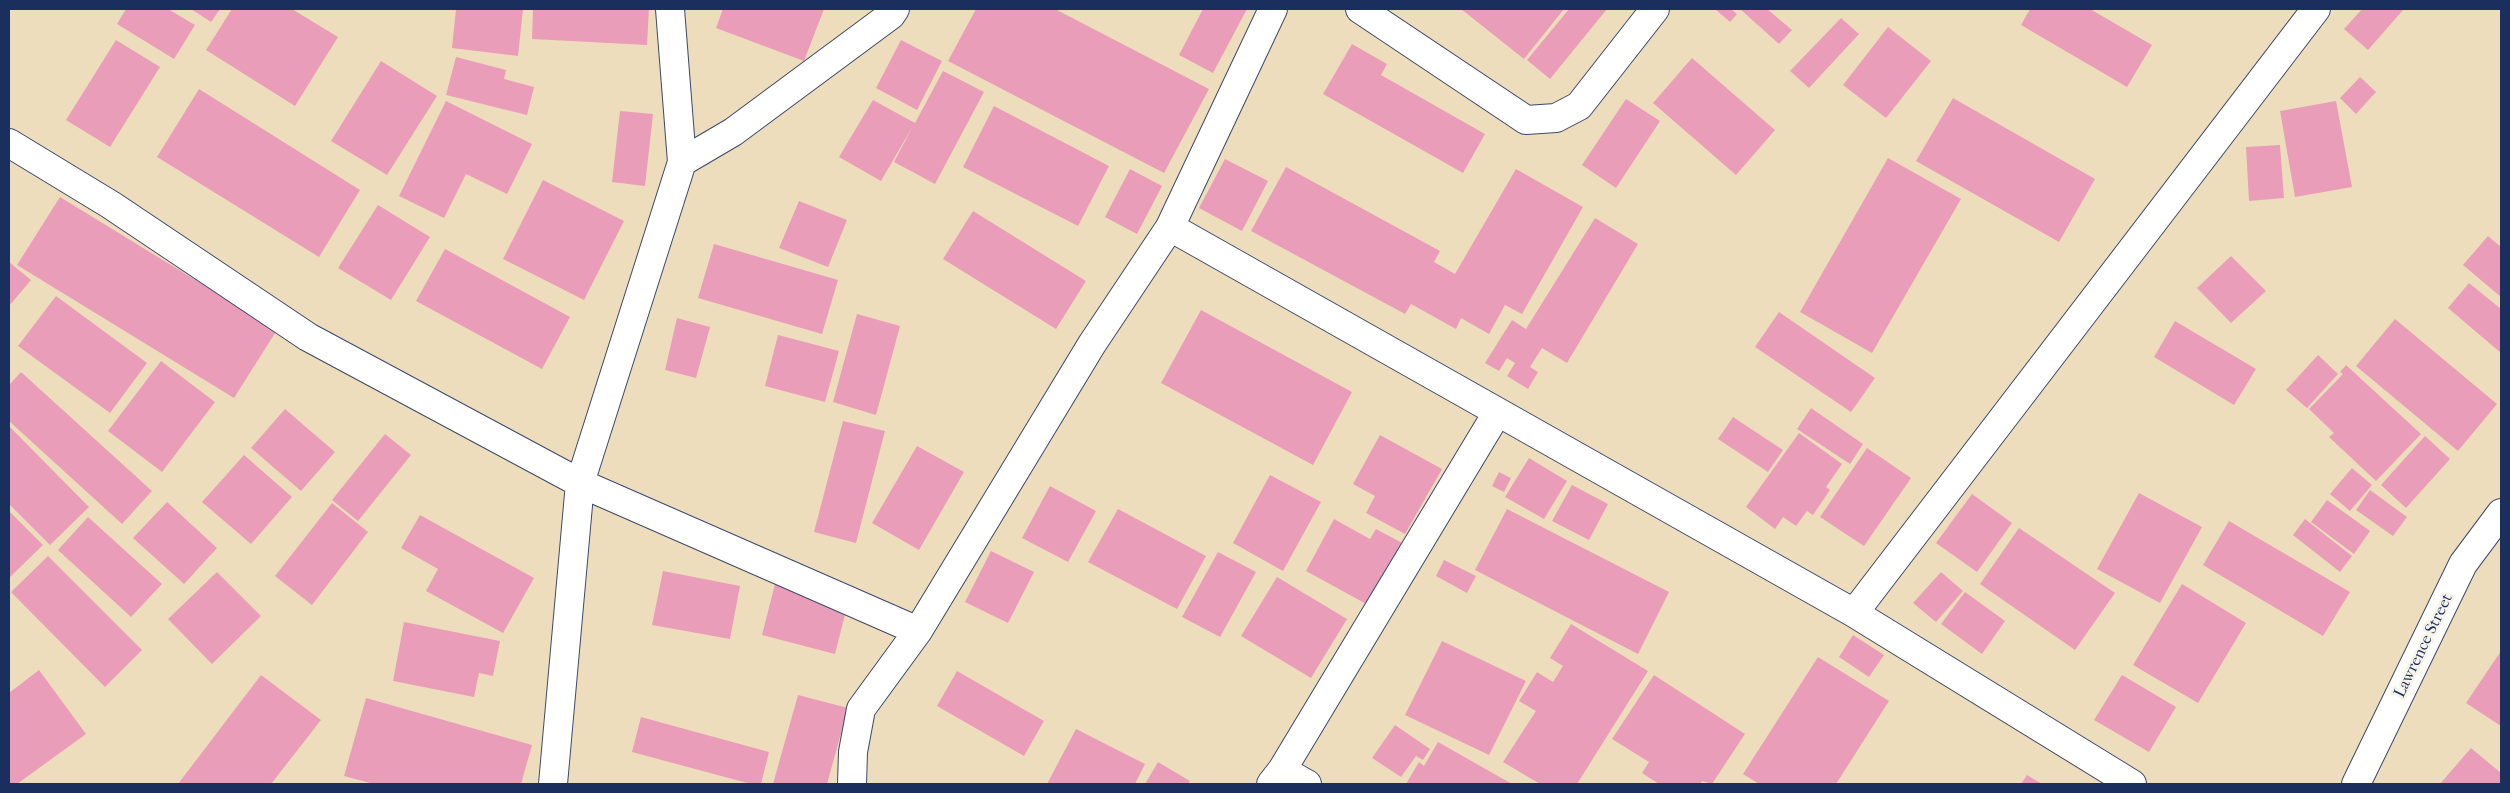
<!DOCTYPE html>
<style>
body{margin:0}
#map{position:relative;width:2510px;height:793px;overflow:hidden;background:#eeddbc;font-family:"IM FELL French Canon",serif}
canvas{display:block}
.frame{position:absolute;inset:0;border:10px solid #1b2f5e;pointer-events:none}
</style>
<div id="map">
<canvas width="2510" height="793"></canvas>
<div class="frame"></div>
</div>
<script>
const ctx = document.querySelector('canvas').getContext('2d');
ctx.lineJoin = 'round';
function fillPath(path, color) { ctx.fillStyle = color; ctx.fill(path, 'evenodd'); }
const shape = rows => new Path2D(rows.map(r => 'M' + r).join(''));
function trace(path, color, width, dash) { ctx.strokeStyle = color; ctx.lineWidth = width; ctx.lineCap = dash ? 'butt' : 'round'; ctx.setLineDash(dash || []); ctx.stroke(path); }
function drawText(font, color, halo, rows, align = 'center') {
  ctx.font = font + ' "IM FELL French Canon",serif'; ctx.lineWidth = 5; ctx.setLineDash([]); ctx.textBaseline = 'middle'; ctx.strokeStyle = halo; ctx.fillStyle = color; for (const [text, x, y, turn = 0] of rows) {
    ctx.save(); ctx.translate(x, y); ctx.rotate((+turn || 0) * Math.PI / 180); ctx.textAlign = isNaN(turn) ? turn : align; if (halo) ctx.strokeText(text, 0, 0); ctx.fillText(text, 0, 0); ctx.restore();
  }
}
fillPath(shape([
 [126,9,168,9,195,25,174,59,117,24],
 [191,9,220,9,211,22],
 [232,9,292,9,338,37,295,106,206,50],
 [456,9,523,9,518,56,452,48],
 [533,9,649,9,647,45,532,39],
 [723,9,824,9,804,61,716,28],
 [976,9,1055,9,1209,89,1164,173,948,61],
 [1203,9,1247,9,1213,73,1179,55],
 [1461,9,1564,9,1524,59],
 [1569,9,1607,9,1550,79,1527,60],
 [1715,9,1731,9,1737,14,1730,22],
 [1740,9,1767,9,1792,30,1779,44],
 [2030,9,2090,9,2152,45,2127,87,2021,25],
 [2362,9,2404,9,2368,50,2344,29],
 [1841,18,1859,34,1809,88,1790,71],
 [1888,27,1931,61,1886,118,1843,85],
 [116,40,160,67,110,147,66,120],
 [901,40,942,61,917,110,876,88],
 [1352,44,1387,64,1381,75,1485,134,1463,173,1323,94],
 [456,57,506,70,504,79,534,87,527,115,446,95],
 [1692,58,1775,130,1736,175,1653,103],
 [381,61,437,96,387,175,331,141],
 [943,71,984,92,935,184,894,162,913,126,881,181,839,157,873,100,915,123],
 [2360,77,2376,92,2356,114,2340,98],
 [199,89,360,190,319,257,157,157],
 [1953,98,2095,179,2059,242,1916,161],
 [1626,99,1660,121,1616,188,1582,165],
 [446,101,532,144,507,194,466,174,444,218,399,196],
 [2336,101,2352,187,2295,197,2280,111],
 [994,106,1109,166,1078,226,963,167],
 [620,111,653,114,645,186,612,182],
 [2280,145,2284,198,2249,201,2246,147],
 [1888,158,1961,199,1872,353,1800,312],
 [1225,159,1268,181,1242,231,1199,208],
 [1286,167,1440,251,1434,262,1455,274,1516,169,1583,207,1522,314,1505,305,1489,334,1461,318,1456,329,1411,304,1405,314,1251,231],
 [1130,169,1162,186,1137,234,1105,217],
 [543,180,624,221,584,300,503,259],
 [60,197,277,330,234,398,17,265],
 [799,201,847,220,828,267,779,248],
 [378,205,430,237,391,300,338,268],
 [973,211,1086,281,1056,329,943,259],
 [1595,218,1638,244,1567,363,1542,348,1530,367,1538,372,1528,389,1507,376,1515,363,1507,358,1499,371,1485,363,1512,320,1526,329],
 [2488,236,2501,247,2501,297,2463,265],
 [714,244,838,280,822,334,698,298],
 [445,249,570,317,542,369,416,301],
 [2231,256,2266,291,2231,323,2197,288],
 [9,262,31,280,9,306],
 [2469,283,2501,309,2501,353,2448,308],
 [56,296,147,363,110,413,18,346],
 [1201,310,1352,392,1313,465,1161,383],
 [1779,312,1875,378,1851,412,1755,347],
 [857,314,900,326,876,415,833,402],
 [677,318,710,327,696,378,665,370],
 [2395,319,2497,404,2458,451,2356,366],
 [2175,321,2256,369,2234,405,2154,357],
 [778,335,839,351,825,402,765,386],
 [2318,355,2338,374,2307,408,2286,390],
 [161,361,215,402,162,472,108,431],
 [2346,365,2421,434,2376,481,2329,437,2334,433,2309,409,2343,374,2340,372],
 [21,372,152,491,122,524,9,421,9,385],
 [1811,408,1863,444,1850,464,1797,429],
 [285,409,335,452,301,491,251,448],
 [1733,417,1783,450,1768,472,1718,439],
 [843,421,885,431,856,543,814,532],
 [9,426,89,507,50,545,9,504],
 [1799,433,1842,464,1826,487,1830,490,1813,515,1807,511,1796,526,1783,517,1775,529,1746,507],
 [385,434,411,455,358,521,332,500],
 [1380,435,1442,469,1405,534,1366,513,1375,496,1353,484],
 [2425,436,2450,459,2406,508,2381,485],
 [917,446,964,472,919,550,872,523],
 [1867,448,1911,478,1864,546,1820,517],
 [244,455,292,497,251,544,202,502],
 [1529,458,1567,481,1544,519,1505,497],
 [2352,468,2372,485,2350,511,2330,494],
 [1499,472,1511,478,1504,492,1492,486],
 [1270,475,1321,502,1283,571,1233,543],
 [1572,485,1608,504,1589,540,1552,521],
 [1050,486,1096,511,1068,562,1022,538],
 [2370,490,2407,517,2393,536,2356,510],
 [2139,493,2202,527,2160,603,2097,569],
 [1972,494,2012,523,1977,572,1936,543],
 [2327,500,2370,531,2354,554,2311,522],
 [167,502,217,548,184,584,133,538],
 [332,503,368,532,312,605,275,576],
 [1118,509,1206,556,1177,609,1088,562],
 [1507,509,1669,592,1638,654,1475,570],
 [9,511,43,545,9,578],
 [420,515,534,578,503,633,426,591,438,569,401,548],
 [88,517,162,584,131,617,58,550],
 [1334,519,1370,539,1376,529,1404,544,1370,606,1306,571],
 [2305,519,2352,556,2340,572,2293,535],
 [2229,521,2350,592,2323,636,2203,565],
 [2019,528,2115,593,2075,650,1980,584],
 [991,551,1034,572,1008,623,965,602],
 [1218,552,1256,572,1220,637,1182,617],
 [48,556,142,650,105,687,11,592],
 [1444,560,1476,576,1467,593,1436,576],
 [663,571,740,586,730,639,652,625],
 [217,572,261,616,212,664,168,619],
 [1941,572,1963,591,1936,622,1913,603],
 [1277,577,1347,619,1311,678,1241,636],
 [775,584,848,603,835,654,762,635],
 [2182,584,2246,623,2198,703,2133,665],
 [1965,592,2005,621,1982,654,1941,624],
 [404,622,500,641,493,676,479,673,474,697,393,681],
 [1571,624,1648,671,1577,784,1540,784,1503,762,1536,711,1519,701,1537,672,1553,682,1563,666,1550,658],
 [1853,635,1884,655,1869,677,1839,657],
 [1442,641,1526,681,1489,755,1405,715],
 [2501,651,2501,726,2466,703],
 [1818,657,1889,701,1836,784,1759,784,1743,774],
 [39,670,86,734,17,784,9,784,9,693],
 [957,671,1044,721,1024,756,937,706],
 [261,675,321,720,271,784,178,784],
 [1654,675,1745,734,1712,784,1702,781,1700,784,1659,784,1642,773,1649,762,1612,739],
 [2122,675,2176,707,2149,752,2094,720],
 [798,695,848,708,827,784,773,784],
 [366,698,532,745,521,784,374,784,344,776],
 [641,717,769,752,761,784,751,784,632,752],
 [1395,725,1430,749,1423,760,1416,756,1401,777,1372,758],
 [1076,729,1145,764,1135,784,1047,784],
 [1438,742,1512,784,1406,784,1419,762,1424,766],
 [2471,748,2501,773,2501,784,2440,784],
 [1158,762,1190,781,1188,784,1145,784],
 [2027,775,2042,784,2021,784]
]), '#ea9db9');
const minor = shape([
 [1360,9,1526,120,1556,118,1579,106,1655,9],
 [9,143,111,205,308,337,580,483,918,631],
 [682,162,733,132,891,15,895,9],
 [1170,227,1854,613,2132,784],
 [1854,613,2316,9],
 [1282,770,1307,784],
 [553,784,580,483,682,162,670,9],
 [852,784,853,752,861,709,918,631,1092,344,1170,227,1273,9],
 [1271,784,1282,770,1497,413],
 [2356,784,2463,564,2501,513]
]);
trace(minor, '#3b496c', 30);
trace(minor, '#fff', 28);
drawText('16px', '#1b2f5e', '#f7f3e8', [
 ["Lawrence Street",2424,646,-64]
]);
</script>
